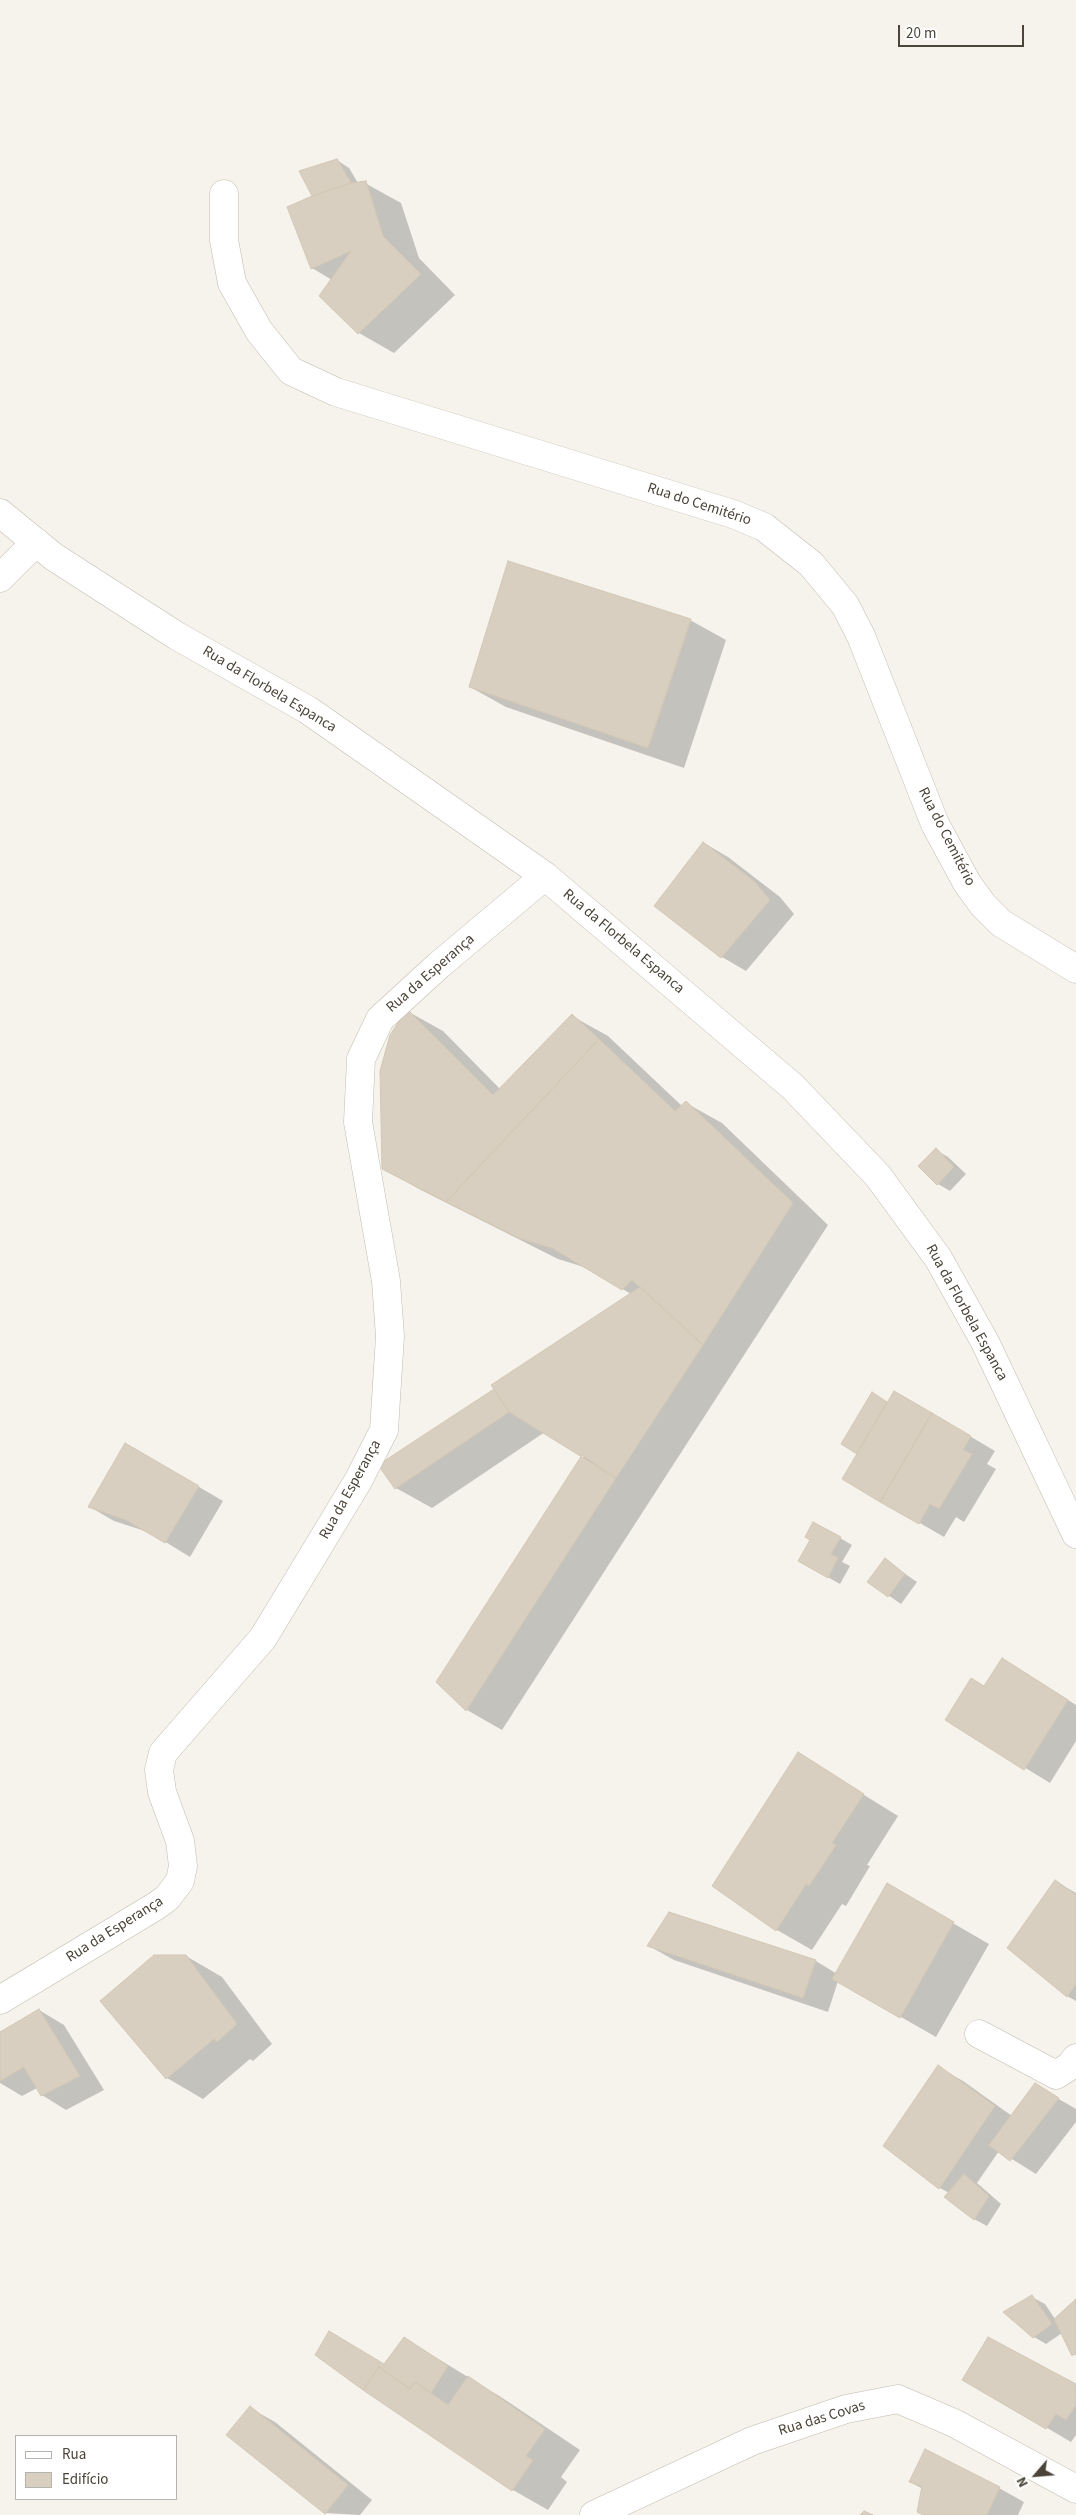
<!DOCTYPE html>
<meta charset="utf-8">
<style>
body{margin:0}
#map{position:relative;width:1076px;height:2515px;overflow:hidden;background:#f6f3ec;font-family:"Source Sans 3",sans-serif}
canvas{display:block}
.legend{position:absolute;left:15px;top:2435px;width:162px;height:65px;box-sizing:border-box;background:#fff;border:1px solid #b7b4b0;margin:0;padding:6px 9px;list-style:none;font-size:15px;color:#4b4439}
.legend li{display:flex;align-items:center;gap:10px;height:25px}
.legend b{width:25px;border:1px solid #b7b4b0}
.north{position:absolute;left:1011px;top:2450px;width:50px;height:50px;-webkit-text-stroke:4px #fff;paint-order:stroke;rotate:243deg;font-size:14px;font-weight:700;line-height:20px;text-align:center;color:#4b4439}
.north::after{content:'';display:block;margin:auto;width:18px;height:22px;background:#4b4439;clip-path:polygon(50% 0,100% 100%,50% 72%,0 100%)}
.scale{position:absolute;left:898px;top:25px;width:126px;height:22px;box-sizing:border-box;border:2px solid #4b4439;border-top:0;padding-left:6px;font-size:15px;line-height:18px;white-space:nowrap;color:#4b4439;-webkit-text-stroke:4px #fff;paint-order:stroke}
</style>
<div id="map">
<canvas width="1076" height="2515"></canvas>
<ul class="legend">
<li><b style="height:6px;background:#fff"></b>Rua</li>
<li><b style="height:14px;background:#d8cfc1"></b>Edifício</li>
</ul>
<div class="north">N</div>
<div class="scale">20 m</div>
</div>
<script>
const ctx = document.querySelector('canvas').getContext('2d');
ctx.lineJoin = 'round';
function fillPath(path, color) { ctx.fillStyle = color; ctx.fill(path, 'evenodd'); }
const shape = rows => new Path2D(rows.map(r => 'M' + r).join(''));
function trace(path, color, width, dash) { ctx.strokeStyle = color; ctx.lineWidth = width; ctx.lineCap = dash ? 'butt' : 'round'; ctx.setLineDash(dash || []); ctx.stroke(path); }
function drawText(font, color, halo, rows, align = 'center') {
  ctx.font = font + ' "Source Sans 3",sans-serif'; ctx.lineWidth = 5; ctx.setLineDash([]); ctx.textBaseline = 'middle'; ctx.strokeStyle = halo; ctx.fillStyle = color; for (const [text, x, y, turn = 0] of rows) {
    ctx.save(); ctx.translate(x, y); ctx.rotate((+turn || 0) * Math.PI / 180); ctx.textAlign = isNaN(turn) ? turn : align; if (halo) ctx.strokeText(text, 0, 0); ctx.fillText(text, 0, 0); ctx.restore();
  }
}
fillPath(shape([
 [337,160,349,168,358,183,365,183,401,203,419,258,455,295,394,353,359,333,332,280,312,268,314,196],
 [690,620,726,640,684,768,506,707,470,687],
 [704,843,728,857,780,897,794,914,746,971,722,957,656,906],
 [407,1011,443,1031,500,1089,572,1016,608,1036,682,1106,686,1103,722,1123,828,1225,502,1730,467,1710,584,1455,545,1432,432,1508,396,1488,496,1389,631,1294,587,1268,558,1259,419,1189,383,1168,381,1071,385,1052,399,1021],
 [936,1150,948,1157,966,1174,950,1191,938,1184],
 [895,1392,995,1451,987,1464,996,1469,964,1522,956,1517,944,1537,844,1479,859,1453,872,1394,888,1403],
 [126,1444,223,1501,190,1557,151,1533,114,1521,90,1507],
 [840,1538,852,1545,842,1562,850,1566,840,1584,799,1561],
 [885,1560,917,1582,901,1604,869,1582],
 [1027,1674,1076,1705,1076,1741,1050,1783,947,1720,985,1688],
 [798,1754,898,1816,867,1865,870,1866,846,1906,842,1904,812,1950,777,1930],
 [1055,1881,1076,1893,1076,2001,1067,1996],
 [887,1885,989,1944,936,2037,838,1981,828,2012,674,1960,649,1946,670,1914,816,1961,837,1974],
 [186,1956,222,1977,272,2044,253,2061,250,2059,203,2099,167,2078,102,2001],
 [39,2010,64,2025,104,2090,66,2110,42,2095,37,2088,22,2096,0,2083,0,2034],
 [938,2067,963,2081,1012,2116,1035,2085,1076,2109,1076,2122,1036,2174,999,2151,977,2183,1001,2204,987,2226,974,2219,949,2193,940,2188],
 [1032,2297,1045,2304,1055,2319,1076,2301,1076,2356,1062,2333,1046,2344,1034,2337],
 [404,2338,504,2399,580,2450,561,2477,567,2482,548,2510,513,2490,385,2365],
 [964,2379,1076,2386,1076,2435,1071,2442],
 [250,2408,275,2422,372,2500,360,2515,326,2513,228,2435],
 [910,2482,999,2488,1024,2502,1018,2515,925,2515,923,2489]
]), '#0003');
const building = shape([
 [337,159,351,183,312,196,299,171,337,159],
 [366,181,383,236,421,274,358,334,319,296,351,251,311,269,287,207,312,196,351,183,366,181],
 [508,561,691,619,648,748,469,687,508,561],
 [703,842,755,882,770,900,721,958,654,906,703,842],
 [407,1009,493,1095,572,1014,599,1039,446,1202,382,1169,380,1071,390,1035,407,1009],
 [599,1039,675,1111,686,1101,793,1203,703,1345,632,1280,622,1290,552,1248,521,1239,446,1202,599,1039],
 [936,1148,954,1167,937,1185,918,1166,936,1148],
 [640,1287,703,1345,616,1478,509,1412,491,1385,640,1287],
 [494,1389,509,1412,395,1489,378,1465,494,1389],
 [894,1391,932,1413,880,1502,842,1479,894,1391],
 [872,1392,887,1402,857,1454,841,1444,872,1392],
 [932,1413,971,1436,963,1450,972,1454,939,1509,930,1504,919,1524,880,1502,932,1413],
 [125,1443,199,1486,165,1543,126,1520,88,1507,125,1443],
 [582,1455,616,1478,466,1711,436,1682,582,1455],
 [813,1522,841,1537,831,1554,838,1558,828,1578,798,1561,810,1540,805,1537,813,1522],
 [885,1558,905,1574,888,1597,867,1582,885,1558],
 [1002,1658,1068,1700,1024,1770,945,1720,971,1678,984,1686,1002,1658],
 [798,1752,864,1794,832,1843,836,1845,809,1886,806,1884,776,1931,712,1886,798,1752],
 [1055,1880,1076,1895,1076,1984,1067,1997,1007,1948,1055,1880],
 [887,1883,954,1922,900,2018,832,1979,887,1883],
 [669,1912,816,1960,803,1998,647,1946,669,1912],
 [154,1955,186,1955,237,2024,217,2042,214,2039,166,2079,100,2001,154,1955],
 [39,2009,80,2076,41,2096,24,2067,0,2081,0,2032,39,2009],
 [938,2065,995,2106,939,2189,883,2146,938,2065],
 [1035,2083,1059,2098,1010,2161,989,2145,1035,2083],
 [964,2174,989,2196,974,2220,944,2197,964,2174],
 [1032,2295,1052,2324,1033,2338,1003,2312,1032,2295],
 [1076,2299,1076,2353,1072,2356,1054,2319,1076,2299],
 [329,2331,384,2364,404,2337,448,2366,431,2393,415,2382,410,2389,379,2367,363,2390,315,2355,329,2331],
 [988,2337,1076,2384,1076,2405,1066,2420,1056,2414,1046,2429,962,2380,988,2337],
 [379,2367,410,2389,415,2382,448,2405,468,2376,545,2429,526,2456,533,2460,512,2491,363,2390,379,2367],
 [250,2406,348,2485,325,2514,226,2435,250,2406],
 [925,2449,1000,2487,987,2515,923,2515,917,2512,922,2486,909,2482,925,2449],
 [864,2511,873,2515,860,2515,864,2511]
]);
fillPath(building, '#d8cfc1');
trace(building, '#d3c7b4', 1);
const minor = shape([
 [224,194,224,240,232,283,259,331,291,371,336,392,733,514,764,527,811,564,845,605,861,636,935,824,967,883,983,905,1001,923,1076,969],
 [0,513,54,557,177,636,308,710,545,876,793,1087,878,1176,938,1258,985,1342,1076,1534],
 [0,578,36,542],
 [0,2000,156,1906,167,1898,180,1881,183,1866,180,1841,162,1792,159,1770,163,1753,263,1638,358,1481,384,1430,390,1336,386,1281,358,1122,361,1059,380,1019,439,965,545,876],
 [979,2034,1056,2075,1070,2066,1076,2058],
 [594,2515,752,2441,846,2409,898,2399,954,2423,1076,2489]
]);
trace(minor, '#c2bbae', 29);
trace(minor, '#fff', 28);
drawText('15px', '#4b4439', '#fff', [
 ["Rua do Cemitério",699,505,18],
 ["Rua da Florbela Espanca",269,690,31],
 ["Rua do Cemitério",946,837,63],
 ["Rua da Florbela Espanca",623,942,40],
 ["Rua da Esperança",431,974,-41],
 ["Rua da Florbela Espanca",966,1313,61],
 ["Rua da Esperança",351,1490,-61],
 ["Rua da Esperança",115,1930,-32],
 ["Rua das Covas",822,2419,-17]
]);
</script>
